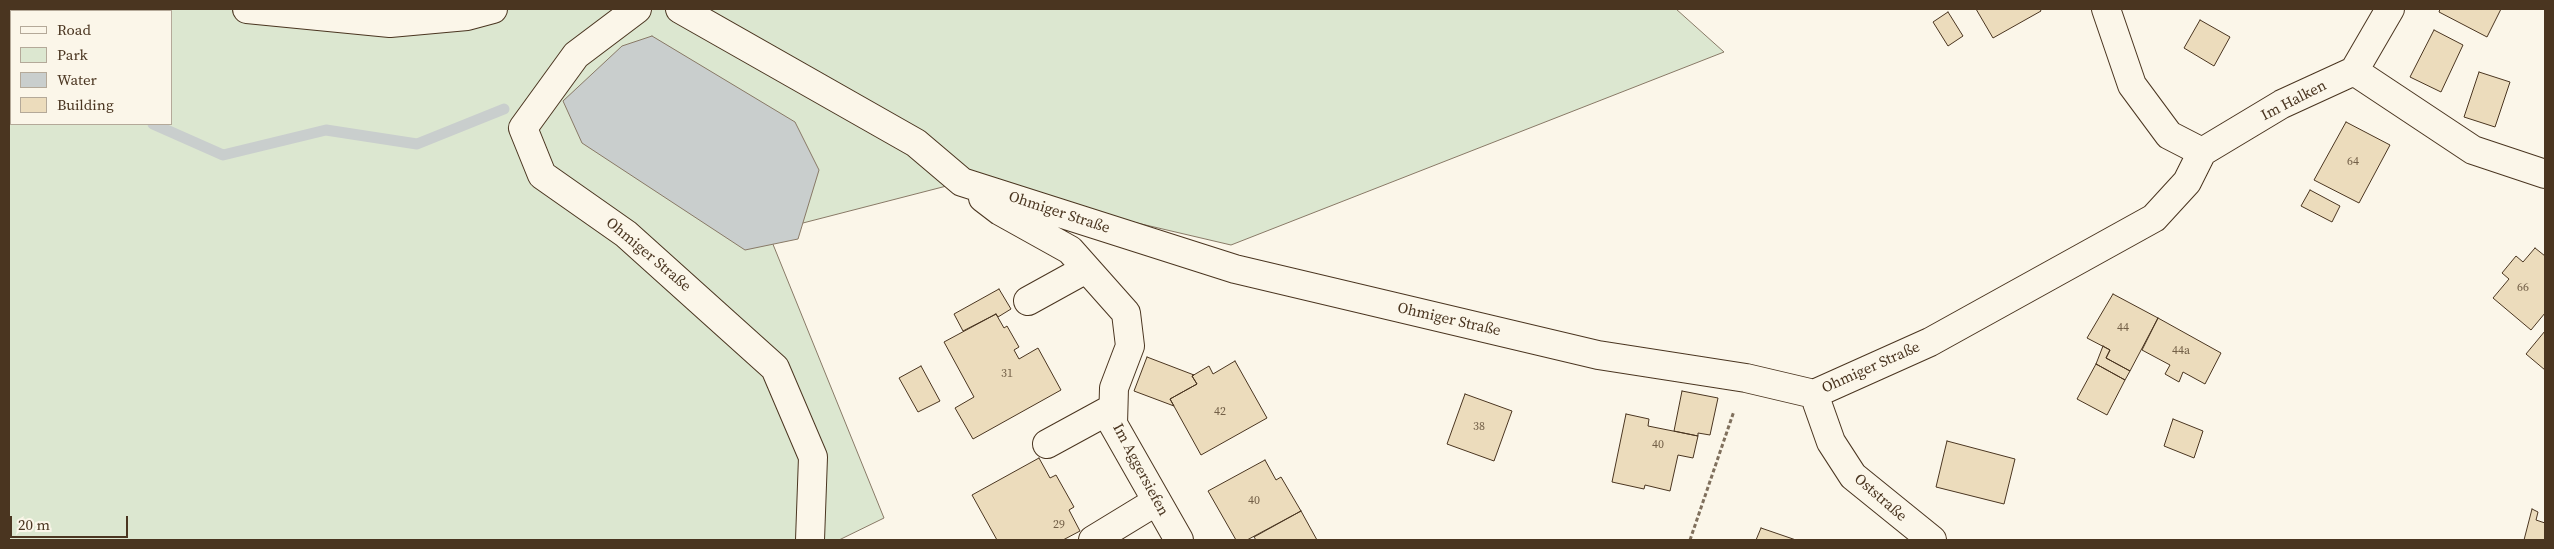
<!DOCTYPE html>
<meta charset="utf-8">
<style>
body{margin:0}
#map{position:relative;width:2554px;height:549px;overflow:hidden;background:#fbf6e9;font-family:"Source Serif 4",serif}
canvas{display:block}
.frame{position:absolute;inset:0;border:10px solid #4a3520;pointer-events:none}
.legend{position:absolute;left:10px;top:10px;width:162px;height:115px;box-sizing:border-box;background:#fbf6e9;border:1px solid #b4a999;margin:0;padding:6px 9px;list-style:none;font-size:15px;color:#4a3520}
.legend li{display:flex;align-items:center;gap:10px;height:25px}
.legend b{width:25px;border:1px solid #b4a999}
.scale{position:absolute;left:10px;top:516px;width:118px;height:22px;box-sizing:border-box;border:2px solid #4a3520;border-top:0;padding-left:6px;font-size:15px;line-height:18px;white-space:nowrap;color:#4a3520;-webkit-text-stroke:4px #fbf6e9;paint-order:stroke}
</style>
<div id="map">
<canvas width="2554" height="549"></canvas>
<div class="frame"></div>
<ul class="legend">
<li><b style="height:6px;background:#fbf6e9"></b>Road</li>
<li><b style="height:14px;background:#dce7d0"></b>Park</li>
<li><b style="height:14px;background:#c9cecd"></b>Water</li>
<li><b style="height:14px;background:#ecdcbc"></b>Building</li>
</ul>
<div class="scale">20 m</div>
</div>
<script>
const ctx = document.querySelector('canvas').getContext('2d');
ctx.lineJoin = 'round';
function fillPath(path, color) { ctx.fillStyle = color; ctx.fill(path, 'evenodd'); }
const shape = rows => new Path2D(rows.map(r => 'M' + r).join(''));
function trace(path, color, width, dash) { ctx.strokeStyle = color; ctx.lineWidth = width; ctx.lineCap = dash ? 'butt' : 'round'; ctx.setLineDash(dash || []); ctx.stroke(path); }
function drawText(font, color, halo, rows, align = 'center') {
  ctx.font = font + ' "Source Serif 4",serif'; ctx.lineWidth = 4; ctx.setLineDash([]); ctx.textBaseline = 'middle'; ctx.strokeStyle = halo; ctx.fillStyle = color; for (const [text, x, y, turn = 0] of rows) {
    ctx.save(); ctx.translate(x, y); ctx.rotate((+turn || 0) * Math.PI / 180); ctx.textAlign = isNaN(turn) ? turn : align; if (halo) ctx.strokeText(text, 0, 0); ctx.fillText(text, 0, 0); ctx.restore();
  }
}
const green = shape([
 [9,9,1676,9,1724,52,1231,245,962,182,768,232,884,518,839,540,9,540,9,9],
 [11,11,171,11,171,124,11,124,11,11]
]);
fillPath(green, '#dce7d0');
trace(green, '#887966', 1);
const water = shape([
 [652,36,795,122,819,170,798,239,745,250,582,143,563,101,622,46,652,36]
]);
fillPath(water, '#c9cecd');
trace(water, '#887966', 1);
trace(shape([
 [9,101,11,100],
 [153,124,223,155,326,130,417,144,504,109]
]), '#c9cecd', 11);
const building = shape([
 [1976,9,2040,9,2041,11,1993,38,1976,9],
 [2440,9,2501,9,2487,37,2439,12,2440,9],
 [1948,12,1963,36,1948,46,1933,22,1948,12],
 [2200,20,2230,37,2214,66,2184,48,2200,20],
 [2434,30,2463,45,2441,92,2410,77,2434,30],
 [2479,72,2510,82,2495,127,2464,117,2479,72],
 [2346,122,2390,145,2359,203,2314,180,2346,122],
 [2310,190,2340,206,2332,222,2301,206,2310,190],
 [2535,248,2545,256,2545,313,2531,330,2493,298,2509,279,2502,273,2516,256,2523,262,2535,248],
 [999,289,1011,309,998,317,996,314,963,331,954,314,999,289],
 [2113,294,2158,318,2130,371,2106,358,2110,350,2087,338,2113,294],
 [996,314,1004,328,1007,326,1019,347,1014,350,1019,359,1038,348,1061,390,973,439,955,408,974,397,944,342,996,314],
 [2158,318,2221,353,2205,384,2183,372,2179,382,2165,374,2170,365,2142,350,2158,318],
 [2545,331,2545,370,2526,354,2545,331],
 [2103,346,2110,350,2106,358,2130,371,2125,380,2096,364,2103,346],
 [1147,357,1194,375,1192,376,1197,384,1170,399,1174,406,1134,391,1147,357],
 [1235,361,1267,418,1201,455,1170,399,1197,384,1192,376,1209,366,1213,374,1235,361],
 [2096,364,2125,380,2107,415,2077,399,2096,364],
 [921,366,940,401,918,412,899,378,921,366],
 [1682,391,1718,398,1710,435,1698,433,1698,436,1674,431,1682,391],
 [1465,394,1512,411,1494,461,1447,444,1465,394],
 [1626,414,1649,419,1648,426,1698,436,1693,458,1678,455,1670,491,1645,485,1644,489,1612,482,1626,414],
 [2173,419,2203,431,2194,458,2164,446,2173,419],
 [1947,441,2015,459,2004,504,1936,487,1947,441],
 [1039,458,1050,478,1056,475,1074,507,1069,510,1080,531,1063,540,997,540,972,495,1039,458],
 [1265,460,1276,480,1281,477,1301,511,1247,540,1236,540,1208,491,1265,460],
 [2532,509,2538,512,2536,520,2545,523,2545,540,2524,540,2532,509],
 [1301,511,1317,540,1256,540,1254,537,1301,511],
 [1761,528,1796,540,1756,540,1761,528]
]);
fillPath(building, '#ecdcbc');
trace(building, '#4a3520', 1);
const minor = shape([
 [247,9,390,23,467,16,493,9],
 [637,9,576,55,523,128,542,175,626,234,775,368,813,457,810,540],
 [680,9,916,143,962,182,1235,269,1598,355,1746,378,1814,394,1930,342,2154,218,2187,182,2202,152],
 [2106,9,2132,85,2169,135,2202,152,2282,104,2354,71],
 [2354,71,2473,150,2545,174],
 [2354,71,2390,9],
 [983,198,1000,211,1070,250,1126,313,1130,346,1114,388,1113,424,1179,540],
 [1028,301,1086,269],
 [1814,394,1831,442,1853,476,1932,540],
 [1047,444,1113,408],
 [1093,540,1157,501]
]);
trace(minor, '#4a3520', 30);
trace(shape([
 [1690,540,1734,411]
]), '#7f6f5c', 3, [4, 2.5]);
trace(minor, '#fbf6e9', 28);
drawText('12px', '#725f47', null, [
 ["64",2353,162],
 ["66",2523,288],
 ["44",2123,328],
 ["44a",2181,351],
 ["31",1007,374],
 ["42",1220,412],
 ["38",1479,427],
 ["40",1658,445],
 ["40",1254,501],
 ["29",1059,525]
]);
drawText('15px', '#4a3520', '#fbf6e9', [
 ["Im Halken",2294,101,-27],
 ["Ohmiger Straße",1059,213,18],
 ["Ohmiger Straße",648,255,40],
 ["Ohmiger Straße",1449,320,13],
 ["Ohmiger Straße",1871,368,-24],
 ["Im Aggersiefen",1140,470,62],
 ["Oststraße",1880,498,41]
]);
</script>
